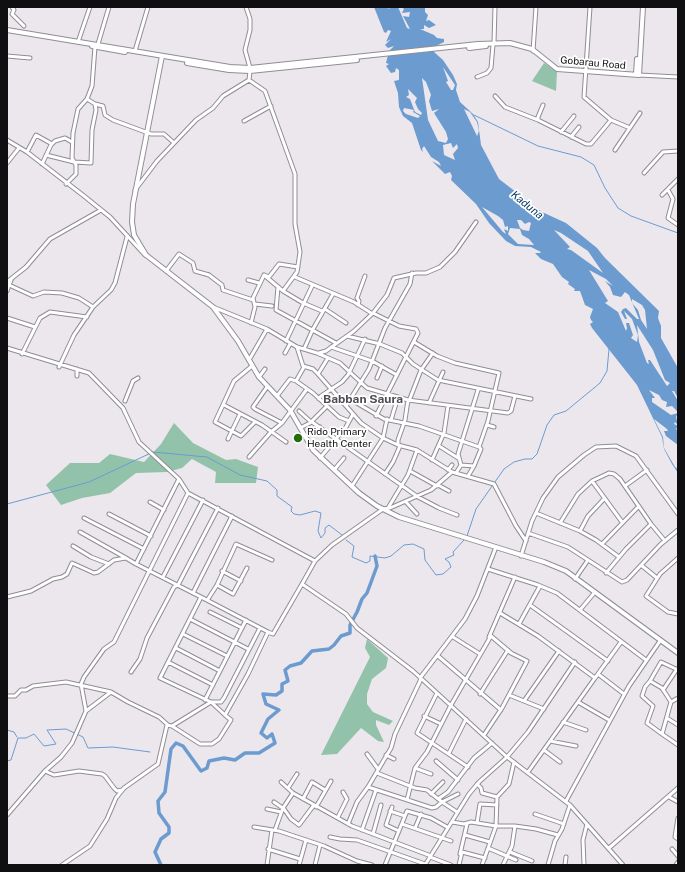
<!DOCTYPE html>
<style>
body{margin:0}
#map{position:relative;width:685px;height:872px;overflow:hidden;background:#ebe7ed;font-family:"Public Sans",sans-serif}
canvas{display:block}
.frame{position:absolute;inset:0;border:8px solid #0f0e10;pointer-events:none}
</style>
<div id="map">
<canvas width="685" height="872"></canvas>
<div class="frame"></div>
</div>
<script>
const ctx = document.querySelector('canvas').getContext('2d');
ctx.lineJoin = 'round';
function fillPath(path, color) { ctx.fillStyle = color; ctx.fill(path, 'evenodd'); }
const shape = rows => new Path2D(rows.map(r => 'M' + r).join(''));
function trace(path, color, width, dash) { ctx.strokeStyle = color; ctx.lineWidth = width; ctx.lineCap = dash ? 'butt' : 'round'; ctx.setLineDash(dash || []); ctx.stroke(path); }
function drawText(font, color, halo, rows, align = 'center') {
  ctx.font = font + ' "Public Sans",sans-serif'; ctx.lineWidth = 3.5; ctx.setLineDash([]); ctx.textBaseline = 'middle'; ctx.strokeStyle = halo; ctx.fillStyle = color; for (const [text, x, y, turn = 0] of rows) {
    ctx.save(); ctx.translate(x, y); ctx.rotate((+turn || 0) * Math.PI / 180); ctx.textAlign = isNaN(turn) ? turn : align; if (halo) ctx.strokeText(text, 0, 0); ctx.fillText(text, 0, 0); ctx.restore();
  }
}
fillPath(shape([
 [544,63,557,72,556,91,532,81],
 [174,423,193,443,226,460,236,459,258,467,256,483,215,483,216,472,192,459,182,468,167,472,136,473,110,493,82,498,61,505,46,485,70,463,99,463,110,454,144,462,161,444],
 [367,639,388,658,386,668,372,679,367,694,367,704,373,712,393,721,389,725,376,720,376,725,384,742,378,741,361,728,337,754,321,755,370,657,365,648]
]), '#92c3aa');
fillPath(shape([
 [374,7,387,7,389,9,390,7,398,7,407,28,410,29,403,16,409,17,410,12,402,13,404,9,401,7,425,7,425,12,428,15,426,21,429,20,436,25,429,28,424,25,424,29,420,29,434,35,437,38,444,39,444,42,436,46,434,52,443,60,453,75,457,84,456,90,460,102,473,114,478,122,481,145,499,179,542,212,566,223,597,248,605,258,659,311,658,318,661,326,661,338,678,368,678,398,674,391,672,391,678,401,678,412,672,406,666,407,667,402,662,400,659,395,649,390,655,398,652,398,652,402,671,415,678,413,676,417,678,425,675,422,674,424,678,426,676,429,678,431,678,445,666,436,664,431,668,431,667,429,654,419,663,437,664,448,675,467,678,469,678,473,672,464,664,449,662,437,637,385,592,328,590,324,593,322,591,320,590,317,593,309,585,305,580,291,574,291,575,289,568,284,569,282,562,277,553,264,541,259,535,253,540,253,541,252,531,247,515,246,506,241,489,223,476,204,451,180,452,176,450,172,445,174,421,150,412,123,403,116,399,107,398,93,394,81,399,80,399,70,396,68,395,72,391,73,386,66,389,64,386,63,389,51,394,46,388,48,385,45,391,39,386,42,391,31,388,30,386,33,384,32],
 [443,67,455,85,453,90,451,90,446,82,448,81],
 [422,78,426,82,431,95,429,101,432,111,439,109,434,113,446,132,448,139,446,143,438,141,428,120],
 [408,89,417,98,415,102,418,109,422,113,421,115,415,112,410,99,406,97,409,95],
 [404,108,414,110,413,112,420,116,418,118,406,114,403,111],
 [464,109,470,112,477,122,479,131,477,136],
 [451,143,453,148,457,144,458,148,453,154,455,160,444,155,443,145],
 [424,146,431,157,439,162,441,166,432,161,423,152,422,149],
 [482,207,498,216,503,220,505,227,508,226,508,231,504,229,506,234,503,232],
 [517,220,521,220,525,224,529,222,531,223,529,231,523,230,520,228],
 [510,228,520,229,522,235,529,239,534,245,518,244,508,234],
 [554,230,561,233,588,251,603,273,571,250,567,249,570,247],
 [589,270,606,279,613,286,605,281,610,287,613,295,621,297,625,292,629,295,639,319,637,319,626,308,623,309,621,312,625,319,627,319,624,311,632,319,638,335,637,342,631,338,633,335,629,323,626,323,627,328,626,331,618,312,605,303,608,301],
 [632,299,642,305,645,310,647,329,641,320,638,310,632,303],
 [637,325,653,350,665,380,670,383,667,386,650,360,648,360,649,364,647,363,639,342]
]), '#6c9bd0');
trace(shape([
 [474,115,538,146,581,157,594,165,605,188,618,208,631,216,678,233],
 [7,504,89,482,153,452,207,457,240,475,267,481,277,490,277,496,292,507,291,511,294,514,300,515,315,511,321,513,318,531,321,538,325,533,325,528,329,525,342,535],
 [467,536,476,509,504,469,514,462,525,459,532,459,537,454,547,425,554,415,566,411,600,383,607,371,609,349],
 [346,540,354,546,352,557,366,563,370,561,370,556,385,558,391,556,404,545,413,544,424,549,425,560,436,575,443,574,451,567,449,562,445,559,454,555,453,552,465,539],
 [7,730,14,732,17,737],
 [7,761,11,760,18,738,26,738,34,734,44,746,56,744,47,730,66,729,83,737,88,748,113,747,150,752]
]), '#6c9bd0', 1);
trace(shape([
 [161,865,155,852,161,839,169,833,169,827,159,813,158,801,165,792,171,749,176,743,183,746,201,771,207,768,209,761,224,758,235,760,245,753,259,753,275,743,272,734,267,738,261,733,268,719,279,710,266,704,263,694,276,695,282,691,282,684,288,681,285,670,290,666,301,663,312,651,329,649,334,645,341,636,350,633,350,625,357,612,362,599,367,593,377,566,375,556]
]), '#6c9bd0', 3.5);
const minor = shape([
 [12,7,14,10,12,14,24,26],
 [246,7,250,19,250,30,245,50,250,68],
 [590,7,584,97,611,120,630,128],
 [78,42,90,7],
 [494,43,495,7],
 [98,44,109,7],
 [135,51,148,7],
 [533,51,536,7],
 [7,56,30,58],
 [639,75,678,77],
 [477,77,487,73,491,68,493,45],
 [249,80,265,91,295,174,295,224,300,252,297,272,283,291],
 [495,96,505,107,538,120],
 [95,104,103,106,105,115,113,120,151,134,164,134,173,142],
 [543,105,538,117,538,120,586,144,591,144,611,120],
 [244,121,271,106],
 [561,132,574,116],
 [571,137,579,127],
 [7,140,27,152,84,196,110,217,145,255],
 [615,150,640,113],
 [27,152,36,135,52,144],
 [46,155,74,162,91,163,92,130,96,110,95,104,87,99],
 [7,163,19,148],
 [42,164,51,145,55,141,65,138,72,142],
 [644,173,663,152,678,151],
 [66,184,76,174,76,165,72,158,73,133,78,109,87,99,92,86,95,47],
 [135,190,157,161,196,120,213,108,223,96,249,80,250,71],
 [668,190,673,199,668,218,678,225],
 [662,195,678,179],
 [166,271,179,254,193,263,195,271,209,275],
 [209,275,222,285,223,290,253,300],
 [264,275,283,291,303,303,322,311,325,309,346,323],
 [295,277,354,302,371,313],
 [12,278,9,285,33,296,44,292,62,293,79,298,93,307],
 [248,280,259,283],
 [7,282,26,267,50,239,101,210],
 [278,287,276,310,336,343],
 [7,291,9,285],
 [255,304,272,306],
 [358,305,359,301,357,298,365,276],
 [213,307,267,329,297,347,317,353,340,363,367,388,408,400,405,420,398,440,398,445,417,450,452,472,494,484,516,526,526,541],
 [373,313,399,326,416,329,418,333,376,416],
 [7,318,35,327],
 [251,323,255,307,253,298,264,275,269,277,279,264,298,267],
 [347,336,380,344,402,353,413,364,438,380,531,399],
 [286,341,312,286],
 [414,342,437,356,455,363,499,373,488,421,479,447,481,449,476,461,474,466,461,465,456,473],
 [297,347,303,366,313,369,318,374,361,423,383,438,400,446,393,462,385,474],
 [331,347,372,361,397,375],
 [7,348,89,373,123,408,139,442,179,479,188,493,315,561,302,584,346,614,357,628,413,671,507,757,570,805,623,865],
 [304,349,313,329,333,294],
 [285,353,290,344],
 [319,353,326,351,354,331,373,313,387,295,394,278,416,273,426,273,440,267,455,252,476,222],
 [22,354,40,318,50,312,87,317],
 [249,360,267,329],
 [252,366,234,381,215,422,241,436,255,422],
 [59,367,74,335,93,307,111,290,115,283,127,237],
 [318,374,328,358],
 [77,376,77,369],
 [259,377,265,369],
 [377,378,382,366],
 [296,381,304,367],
 [267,387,253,407,255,409,282,423],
 [277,396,290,379,296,381,313,393,339,417,349,421],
 [319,399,321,396,342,382,348,375,365,339],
 [350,399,384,419,419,426,479,447],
 [408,400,508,413,511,411,515,396],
 [125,401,133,381,138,378],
 [409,401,421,370,433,353],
 [429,403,443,372],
 [224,405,262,425,286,442],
 [346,406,369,369,385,328,410,284,412,273],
 [299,411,311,422,327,406],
 [391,420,398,397],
 [487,425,494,427],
 [300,428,312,422,418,497,439,508,457,515],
 [315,433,320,427],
 [228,439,240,414],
 [439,446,458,458],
 [249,457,271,432,282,423,307,389],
 [320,458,346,427,353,414],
 [432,460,444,433,448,406],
 [461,465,458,454,478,390],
 [334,470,344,458],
 [448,470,452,465],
 [410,471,437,486],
 [468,476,474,466],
 [592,481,622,522],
 [438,485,449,491],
 [352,486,383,438,387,419],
 [625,486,647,470],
 [150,502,164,510],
 [406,502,417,514],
 [388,508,408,475,417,450],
 [536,513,580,531,596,540,619,557],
 [109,514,151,536],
 [84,518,144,549],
 [560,523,578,494,592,481,609,473,614,474,620,479,651,524,665,541],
 [580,531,588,516,604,499],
 [80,532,126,558],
 [528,533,568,547,622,582,627,580,661,544,678,530],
 [602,544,639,506],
 [73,546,91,557,109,564],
 [521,556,532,521,543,498,558,477,584,455,596,447,616,446,636,456,678,514],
 [678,558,660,574,646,596,668,612,678,614],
 [315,561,332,545,383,509,390,508,431,490,452,472],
 [136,564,193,593],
 [641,565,657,578],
 [488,569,538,585,557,593,646,660],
 [222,571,241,581],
 [606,573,626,549,651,524],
 [163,577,203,500],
 [575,579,588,560],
 [217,585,233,594,247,568],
 [7,597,31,591,53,579,62,577,67,574,72,563,94,573,98,572,114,560,126,558,136,564,179,479],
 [201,597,268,632],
 [208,599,217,585,236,544,272,560],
 [530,605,608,661],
 [580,610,595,592],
 [210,612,242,628],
 [500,613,538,636,595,678,621,642],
 [190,619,248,649],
 [519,624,540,586],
 [183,634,227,656],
 [453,637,480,654],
 [489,637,515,577],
 [176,648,220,671],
 [438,656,501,710],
 [168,662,213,685],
 [678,670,661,662,650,681,662,688,671,702,662,734,678,745],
 [131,672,140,659,147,638,174,587,178,585,218,508],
 [598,674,624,694],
 [420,678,465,619,477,596,496,547],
 [650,681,645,687,642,696,653,706,647,723,662,734],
 [663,690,677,669],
 [111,692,128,702,159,717,168,725],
 [437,693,417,733,468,767],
 [480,694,508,650],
 [509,695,544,709],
 [7,696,15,696,21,690,26,690,33,686,66,682,111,692,86,711],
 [205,700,246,620],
 [524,701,559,651],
 [211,702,221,702,224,698,260,628],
 [211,702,225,715],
 [578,702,609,720],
 [671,702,678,698],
 [424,716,441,724],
 [667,718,678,725],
 [563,722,586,730],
 [172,726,211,702,160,678,201,597,193,593,232,516],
 [550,741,576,746],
 [544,750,560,762],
 [449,753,466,719],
 [367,754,378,769],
 [386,755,394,759],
 [436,761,458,780],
 [415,768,431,774],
 [45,771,54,775,79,771,102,774,105,776,114,788,117,791,122,790],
 [528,772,595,678],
 [377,773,415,788,427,790,442,802,458,794],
 [281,782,293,793,352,826,431,856],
 [477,784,481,788,482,793,497,797],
 [368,787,391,748,395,734,421,679],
 [288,788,297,774],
 [431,794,443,782],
 [669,797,678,802],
 [303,799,312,782,325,790],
 [438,799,448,792,474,758,492,743],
 [407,800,415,768,427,752,451,705,491,636,511,653,527,661,502,708,484,735],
 [566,801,629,686,660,641],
 [274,802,284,809,291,819,299,825,314,805],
 [316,807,331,781],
 [392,807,386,825,399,831],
 [267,809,281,812],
 [390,811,405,816],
 [535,814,564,824],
 [7,815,45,771,61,757,72,743,86,711,81,684,84,677,104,649,114,642,188,493],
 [338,817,347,799,343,792],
 [678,818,675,837,678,839],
 [452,822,464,824,471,822,496,826,515,826,536,829,558,835],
 [477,823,480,804,497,805],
 [348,824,357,802,368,787,432,808,436,807,442,802,457,812],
 [402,824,451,841],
 [254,827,279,831,324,846,357,861,372,865],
 [415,828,421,814],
 [275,830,283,808,293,793],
 [362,830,376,790],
 [373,834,381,805],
 [465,835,490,842],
 [330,837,340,839,357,840,425,864],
 [488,848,516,860],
 [609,848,678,788],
 [268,849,300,859],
 [672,849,678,856],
 [510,852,532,861],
 [460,854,467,824],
 [430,857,451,865],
 [62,865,90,846,107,819,116,798,124,788,158,764,167,725,172,726,200,744,212,744,219,739,231,720,225,715,248,674,268,632,273,634,302,584],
 [267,865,272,830],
 [299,865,306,840],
 [315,865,320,845],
 [385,865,407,811,431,818,447,827],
 [425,865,469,794,479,782,507,757,528,732,575,662],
 [459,865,462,852,485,858],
 [482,865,496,826,497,797,509,784,514,762],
 [503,865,512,846,515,826],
 [548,865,555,841,562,829,570,805],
 [565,865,566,857],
 [584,865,583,840,587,824],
 [676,865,678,862]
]);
const major = shape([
 [7,30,230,67,250,68,478,44,510,43,532,49,557,69,639,75,643,7],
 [92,46,125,52],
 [469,48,486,46],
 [162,56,133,204,132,222,134,235,146,255,213,307,238,341,259,377,290,410,313,450,359,493,377,506,399,517,544,562,566,571,678,653],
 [187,63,229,70,250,71,357,60],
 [636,74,637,59]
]);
trace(minor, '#908d93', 5);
trace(major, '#908d93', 6);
trace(minor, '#fff', 3);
trace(major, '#fff', 4);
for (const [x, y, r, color] of [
 [298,438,5,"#266d09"]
]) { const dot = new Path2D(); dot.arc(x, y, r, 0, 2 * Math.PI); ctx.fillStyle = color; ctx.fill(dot); trace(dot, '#fff', 1.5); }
drawText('10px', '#0f0e10', '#fff', [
 ["Gobarau Road",593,63,5]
]);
drawText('10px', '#0f0e10', '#fff', [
 ["Rido Primary",307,432],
 ["Health Center",307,444]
], 'left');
drawText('italic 11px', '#023868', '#fff', [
 ["Kaduna",527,205,39]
]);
drawText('bold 12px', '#504d52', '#fff', [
 ["Babban Saura",363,399]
]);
</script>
